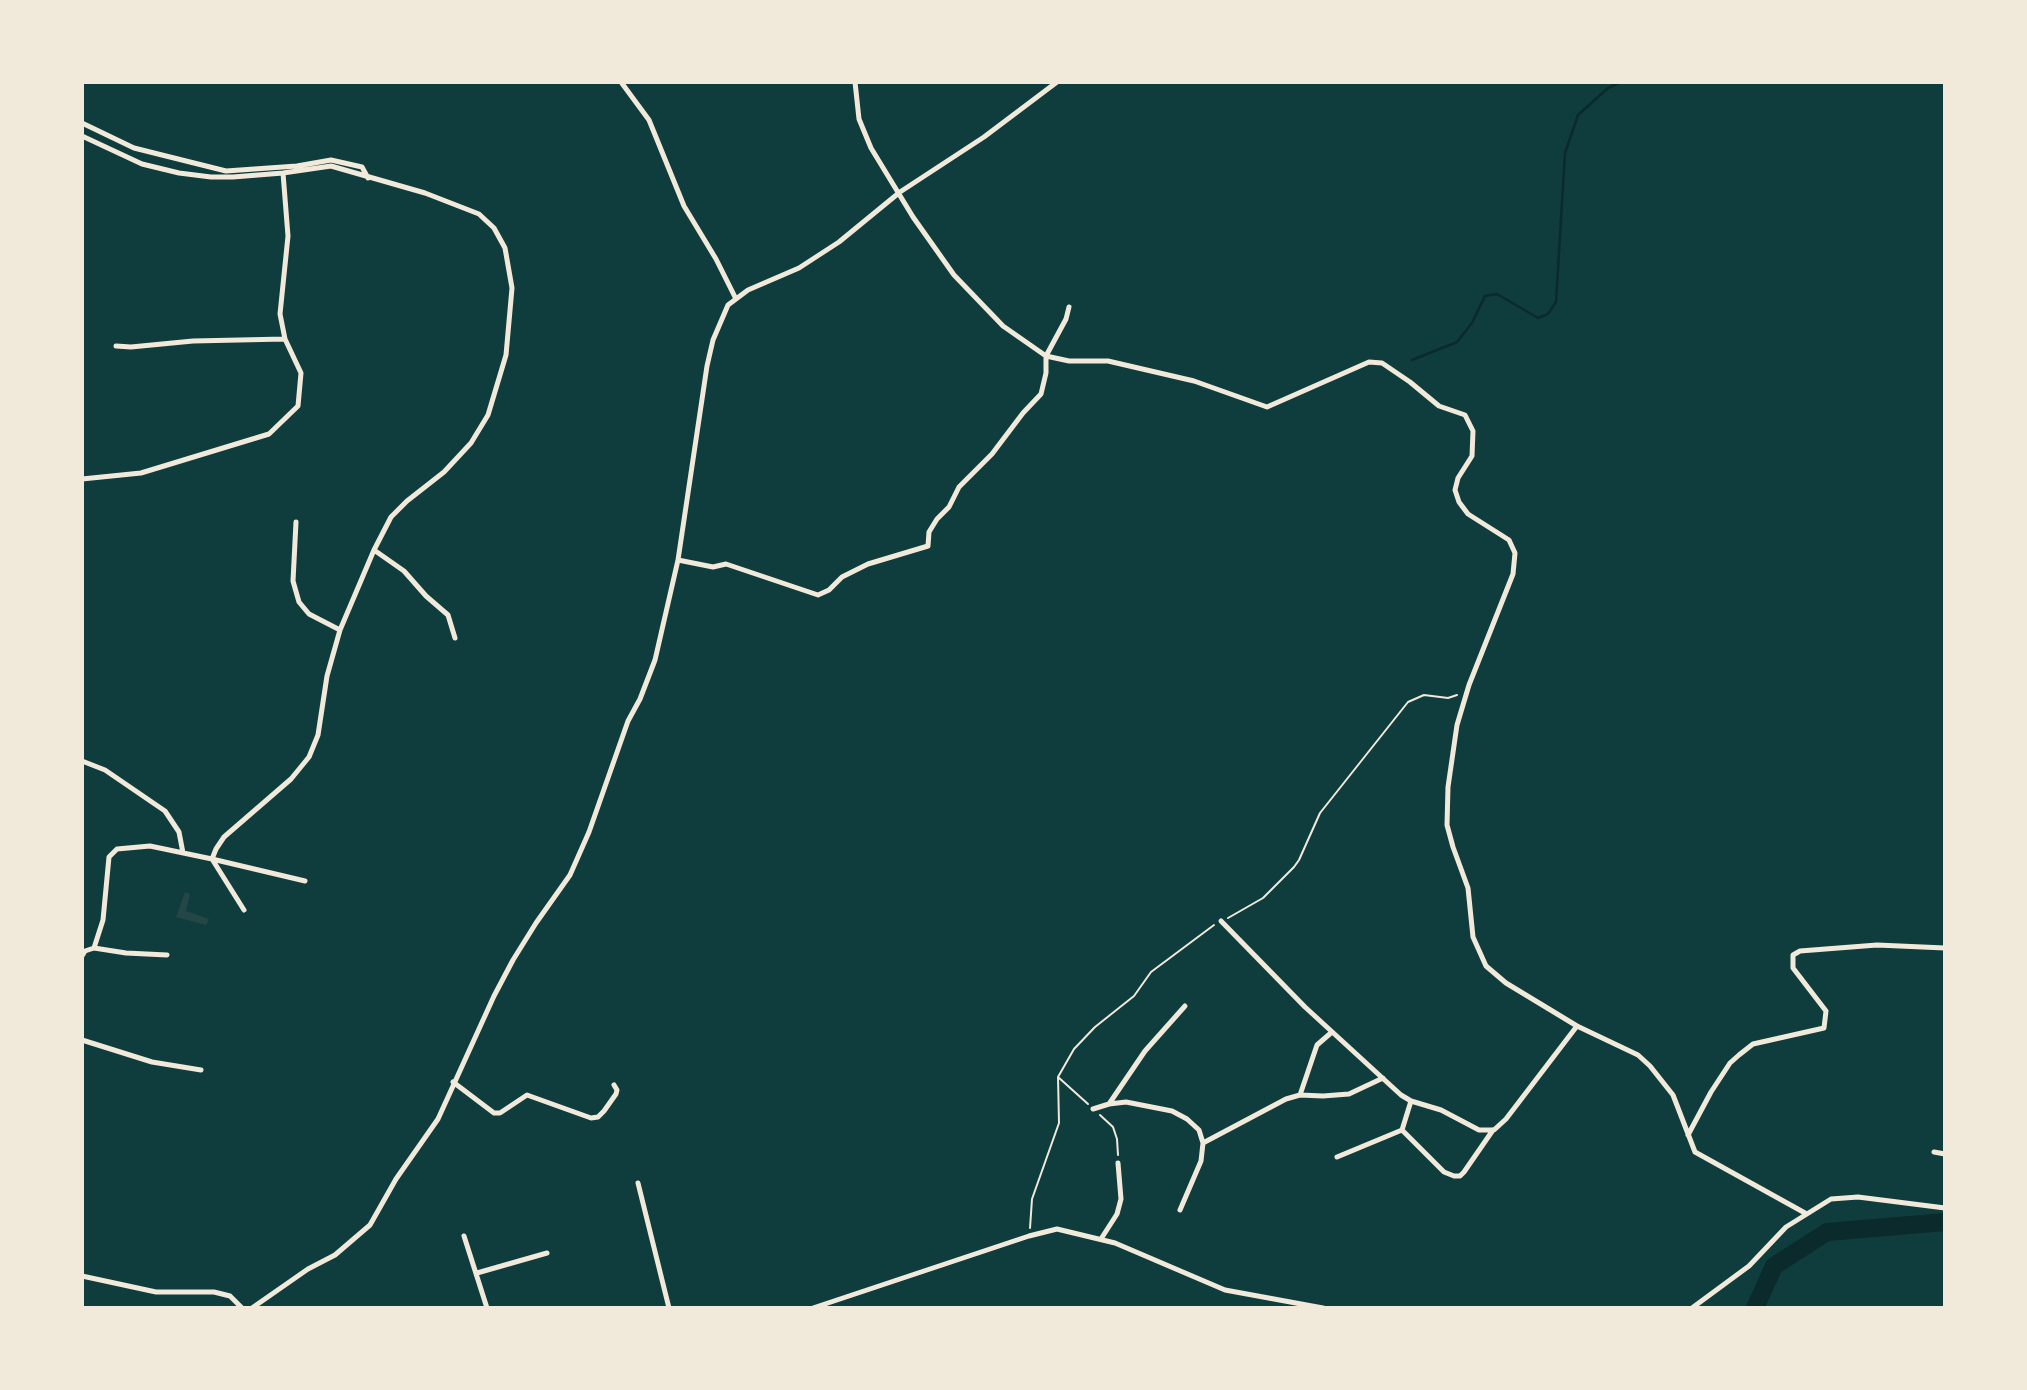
<!DOCTYPE html>
<style>
body{margin:0}
#map{position:relative;width:2027px;height:1390px;overflow:hidden;background:#0f3d3e;font-family:"Alegreya Sans",sans-serif}
canvas{display:block}
.frame{position:absolute;inset:0;border:84px solid #f1e9da;pointer-events:none}
</style>
<div id="map">
<canvas width="2027" height="1390"></canvas>
<div class="frame"></div>
</div>
<script>
const ctx = document.querySelector('canvas').getContext('2d');
ctx.lineJoin = 'round';
function fillPath(path, color) { ctx.fillStyle = color; ctx.fill(path, 'evenodd'); }
const shape = rows => new Path2D(rows.map(r => 'M' + r).join(''));
function trace(path, color, width, dash) { ctx.strokeStyle = color; ctx.lineWidth = width; ctx.lineCap = dash ? 'butt' : 'round'; ctx.setLineDash(dash || []); ctx.stroke(path); }
fillPath(shape([
 [185,892,190,894,186,911,209,919,206,925,176,917]
]), '#244646');
trace(shape([
 [1412,360,1457,342,1472,323,1485,296,1497,294,1538,318,1548,314,1556,302,1565,153,1578,115,1608,88,1621,82]
]), '#0a2a2b', 2.5);
trace(shape([
 [1755,1308,1774,1266,1827,1232,1945,1222]
]), '#0a2a2b', 18);
trace(shape([
 [1228,918,1263,898,1294,867,1299,860,1320,813,1408,702,1424,695,1448,698,1457,695],
 [1088,1104,1058,1077,1074,1049,1095,1027,1134,996,1151,972,1214,925],
 [1100,1115,1113,1127,1117,1139,1118,1155],
 [1030,1228,1032,1199,1059,1123,1058,1077]
]), '#f1e9da', 2);
trace(shape([
 [621,82,649,120,684,206,716,259,735,297],
 [855,82,859,119,871,148,913,217,954,275,1003,326,1046,356,1069,361,1108,361,1194,381,1267,407,1369,362,1382,363,1410,382,1439,406,1465,415,1473,431,1472,456,1458,478,1455,490,1459,502,1468,514,1509,540,1515,553,1513,574,1469,685,1457,725,1448,787,1447,825,1453,847,1468,888,1473,937,1486,966,1506,983,1577,1026,1638,1055,1650,1066,1673,1095,1695,1152,1805,1213],
 [82,123,134,148,226,171,297,166,331,160,362,167,368,178],
 [82,136,142,164,179,173,211,177,233,177,283,173,331,166,425,193,479,214,494,228,505,248,512,288,506,355,488,415,471,443,444,472,407,501,391,517,374,550,340,630,327,676,318,735,309,757,291,779,224,837,216,849,212,859,150,846,117,849,109,857,103,920,94,948,85,951,82,956],
 [116,346,131,347,193,341,285,339],
 [82,479,141,473,269,434,298,406,301,373,285,339,280,314,288,236,283,173],
 [296,522,293,581,299,602,309,614,340,630],
 [374,550,404,571,426,596,448,615,455,638],
 [678,560,713,567,726,564,818,595,829,590,842,577,868,564,928,546,929,532,937,519,949,507,959,487,992,454,1023,413,1041,394,1046,373,1046,356,1066,319,1069,307],
 [82,761,105,770,165,811,179,832,183,853],
 [212,859,305,881],
 [212,859,244,910],
 [1221,921,1305,1007,1401,1095,1411,1101,1441,1110,1479,1130,1494,1130,1506,1119,1577,1026],
 [94,948,126,953,167,955],
 [82,1040,152,1062,201,1070],
 [453,1082,494,1113,500,1113,527,1095,591,1118,598,1117,604,1111,616,1094,617,1090,614,1085],
 [1300,1095,1317,1045,1332,1032],
 [1109,1104,1145,1051,1185,1006],
 [1093,1109,1109,1104,1126,1102,1172,1111,1187,1119,1199,1130,1203,1143,1201,1161,1180,1210],
 [1402,1130,1444,1172,1454,1176,1460,1176,1464,1172,1493,1130],
 [1688,1135,1711,1092,1730,1063,1739,1055,1753,1044,1824,1028,1826,1011,1793,968,1793,955,1800,951,1877,945,1945,948],
 [1203,1143,1286,1099,1300,1095,1323,1096,1349,1094,1383,1078],
 [1934,1152,1945,1154],
 [1337,1157,1402,1130,1411,1101],
 [638,1183,669,1308],
 [464,1236,487,1308],
 [1101,1239,1117,1214,1121,1199,1118,1163],
 [477,1273,547,1253],
 [82,1276,156,1292,214,1292,230,1296,242,1308],
 [252,1308,308,1269,335,1255,370,1225,396,1179,438,1119,494,996,513,960,536,923,570,875,589,832,628,721,640,699,655,660,678,560,707,366,713,340,728,305,748,290,799,268,839,242,900,192,984,137,1057,82],
 [813,1308,1029,1236,1057,1229,1115,1243,1225,1290,1323,1308],
 [1692,1308,1749,1266,1786,1227,1831,1199,1858,1197,1945,1208]
]), '#f1e9da', 5);
</script>
